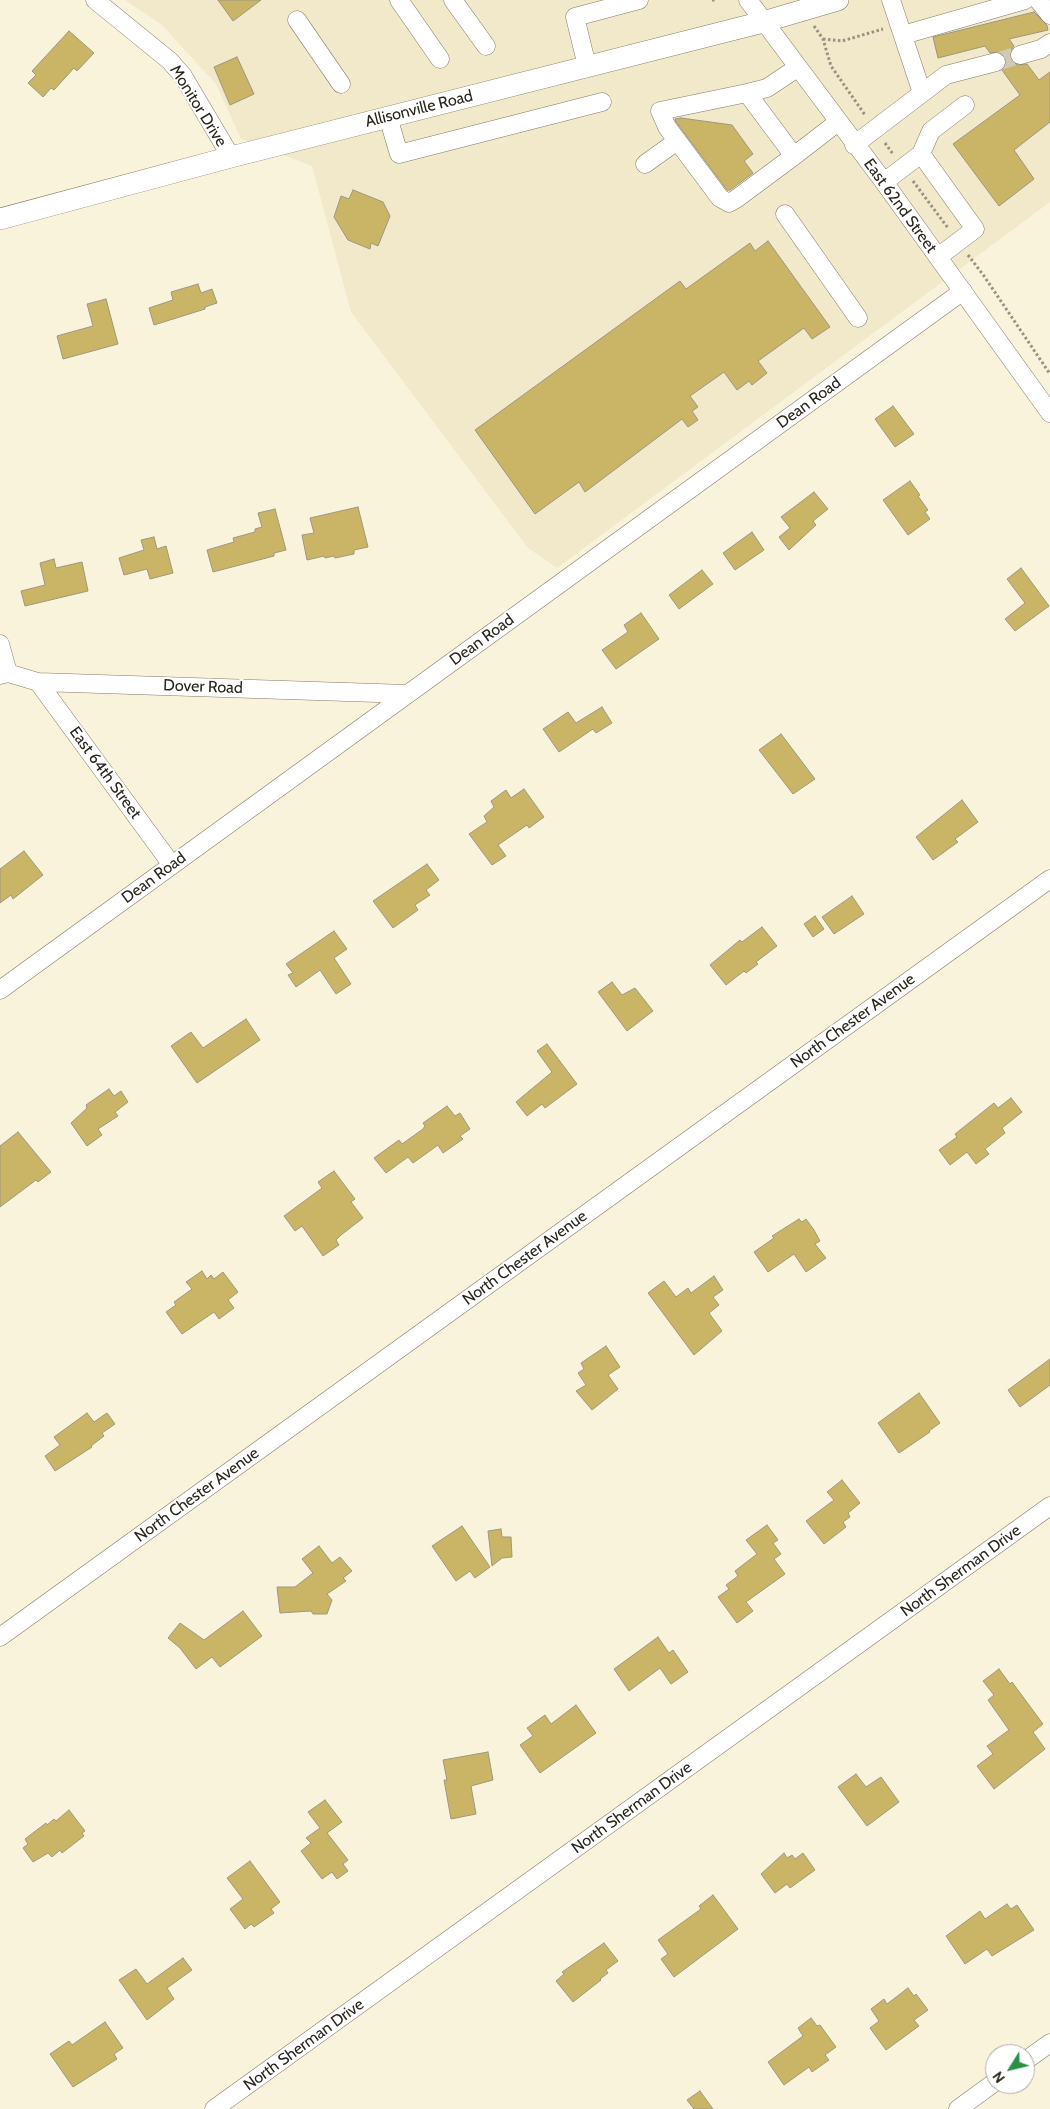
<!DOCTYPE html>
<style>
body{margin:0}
#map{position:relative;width:1050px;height:2109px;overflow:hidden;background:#faf3db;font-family:Cabin,sans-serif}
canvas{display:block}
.north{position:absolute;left:985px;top:2044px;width:50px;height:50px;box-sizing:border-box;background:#fff;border:1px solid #a9a8a4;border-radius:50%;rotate:234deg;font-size:14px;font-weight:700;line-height:20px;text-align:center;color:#27251c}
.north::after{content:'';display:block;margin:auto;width:18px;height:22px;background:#2a9046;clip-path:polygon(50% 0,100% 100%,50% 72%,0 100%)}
</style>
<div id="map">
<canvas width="1050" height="2109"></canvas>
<div class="north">N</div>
</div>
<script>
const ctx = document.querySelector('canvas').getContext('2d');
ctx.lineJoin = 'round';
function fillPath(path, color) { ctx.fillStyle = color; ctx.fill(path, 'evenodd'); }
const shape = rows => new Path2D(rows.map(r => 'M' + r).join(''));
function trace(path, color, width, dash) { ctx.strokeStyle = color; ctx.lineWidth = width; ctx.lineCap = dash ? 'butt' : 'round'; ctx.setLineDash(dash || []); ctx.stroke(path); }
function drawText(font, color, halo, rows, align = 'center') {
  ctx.font = font + ' Cabin,sans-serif'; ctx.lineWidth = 4; ctx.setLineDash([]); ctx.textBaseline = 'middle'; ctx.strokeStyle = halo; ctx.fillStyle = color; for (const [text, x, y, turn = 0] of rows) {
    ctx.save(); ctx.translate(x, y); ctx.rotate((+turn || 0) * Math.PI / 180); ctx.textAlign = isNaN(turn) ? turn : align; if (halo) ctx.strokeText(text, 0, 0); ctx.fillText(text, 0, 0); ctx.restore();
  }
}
fillPath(shape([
 [125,0,1050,0,1050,202,557,568,528,548,351,312,312,166,241,139,216,84,162,25]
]), '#f2e9ca');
const building = shape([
 [218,0,261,0,233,21,218,0],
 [1034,12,1047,25,1048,30,1009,39,1014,46,1010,52,1010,57,1017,65,1027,64,1039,80,1050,72,1050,122,1014,150,1034,179,999,206,953,144,1020,95,1002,70,1006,65,1006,59,999,52,990,53,985,46,938,58,933,37,1034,12],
 [69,31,94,53,77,71,74,68,54,90,51,88,43,97,28,83,36,75,32,71,69,31],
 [237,57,254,94,230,105,214,67,237,57],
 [681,118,732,125,753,154,744,161,753,173,730,190,727,190,676,122,675,119,681,118],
 [353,190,383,202,390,216,378,246,371,243,370,249,348,240,334,217,341,196,349,199,353,190],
 [768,241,830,327,812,339,804,328,758,361,767,373,752,385,749,381,737,390,724,372,690,396,698,407,692,411,698,420,688,427,682,419,585,492,579,482,535,514,475,430,680,281,686,289,750,243,755,251,768,241],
 [198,284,201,293,212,289,217,303,205,307,205,309,154,325,149,308,173,300,171,292,198,284],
 [106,299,118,344,63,359,57,336,93,326,87,304,106,299],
 [893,406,914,434,895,447,875,419,893,406],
 [910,481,920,495,918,496,928,510,925,512,930,519,908,535,883,500,910,481],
 [814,492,828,509,813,521,816,525,789,550,779,537,790,528,781,517,814,492],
 [358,507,368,547,354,550,354,554,335,558,334,556,325,558,324,556,307,560,302,535,314,533,310,518,358,507],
 [275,509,286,550,274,553,274,556,213,572,207,550,234,542,233,538,255,532,255,529,262,527,258,513,275,509],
 [752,532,764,550,735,570,723,553,752,532],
 [154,537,157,549,166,546,173,573,150,579,147,569,124,575,119,558,144,550,141,540,154,537],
 [54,559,56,568,82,562,88,591,25,606,21,591,45,585,40,563,54,559],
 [1021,568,1049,606,1015,631,1005,619,1025,603,1007,579,1021,568],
 [702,570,713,584,679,609,669,595,702,570],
 [641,613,659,639,616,669,602,650,628,632,624,625,641,613],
 [602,707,612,723,596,733,593,729,559,752,543,729,568,712,576,723,602,707],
 [781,734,815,779,793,794,759,750,781,734],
 [524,789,544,817,529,828,527,825,498,845,506,856,492,865,469,834,487,822,484,816,494,807,491,801,506,790,511,798,524,789],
 [962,800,978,822,955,839,958,842,933,860,916,837,962,800],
 [24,851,43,875,13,899,11,895,0,903,0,869,24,851],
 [427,864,439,880,426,890,430,895,415,905,418,910,393,928,373,901,427,864],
 [852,896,864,914,834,934,822,917,852,896],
 [815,916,824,929,813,937,804,924,815,916],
 [762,927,777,946,756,962,758,964,746,973,744,971,726,985,710,965,740,940,742,942,762,927],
 [334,931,347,949,334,958,351,984,336,994,320,970,296,987,288,975,293,973,286,964,334,931],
 [612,982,622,995,635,988,653,1011,627,1031,598,992,612,982],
 [246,1019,260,1040,197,1083,171,1046,191,1032,203,1048,246,1019],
 [547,1044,577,1084,545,1108,542,1104,527,1116,516,1102,552,1072,537,1051,547,1044],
 [109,1089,114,1096,121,1091,128,1102,115,1112,118,1116,98,1129,102,1135,87,1146,71,1123,87,1108,86,1105,109,1089],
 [1011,1098,1022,1112,1002,1128,1005,1133,985,1149,989,1154,976,1164,967,1152,950,1165,939,1150,957,1137,955,1134,994,1103,998,1108,1011,1098],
 [447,1106,455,1116,460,1113,470,1129,460,1136,463,1139,443,1153,438,1145,413,1163,408,1157,386,1173,374,1158,399,1140,402,1144,423,1129,425,1126,423,1123,447,1106],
 [18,1132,51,1172,38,1182,36,1180,0,1207,0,1146,18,1132],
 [334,1171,355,1199,351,1202,363,1218,341,1235,336,1240,339,1245,323,1256,302,1226,295,1231,284,1216,322,1188,318,1182,334,1171],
 [799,1219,802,1222,806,1219,814,1230,820,1241,815,1244,826,1258,806,1272,794,1254,768,1272,754,1252,774,1238,772,1236,799,1219],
 [202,1271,207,1279,211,1275,214,1279,223,1272,238,1292,228,1300,234,1308,219,1319,214,1312,182,1334,166,1312,176,1305,174,1302,192,1289,186,1282,202,1271],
 [714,1276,723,1290,713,1297,719,1305,709,1313,722,1331,694,1355,648,1293,664,1281,676,1297,688,1288,691,1293,714,1276],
 [606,1346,620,1367,608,1375,618,1389,592,1410,576,1391,586,1385,578,1373,584,1369,581,1363,606,1346],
 [1050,1359,1050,1385,1020,1407,1008,1390,1050,1359],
 [919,1393,940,1423,929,1431,930,1432,899,1453,878,1423,919,1393],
 [87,1413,94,1422,107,1413,115,1424,102,1433,104,1436,91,1446,92,1447,55,1471,45,1456,60,1445,54,1437,87,1413],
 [842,1480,860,1503,848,1513,850,1517,843,1522,846,1527,824,1544,806,1521,834,1500,827,1492,842,1480],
 [767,1525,778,1540,773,1543,781,1554,774,1559,785,1574,746,1602,753,1611,737,1623,718,1597,729,1589,726,1585,738,1576,735,1571,757,1554,746,1540,767,1525],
 [462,1526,490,1567,475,1578,470,1571,456,1581,432,1546,462,1526],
 [501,1529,502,1537,511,1537,512,1557,502,1558,492,1566,488,1531,501,1529],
 [319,1546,332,1563,340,1557,352,1571,343,1578,346,1581,327,1594,332,1600,327,1614,313,1614,311,1611,280,1613,277,1587,295,1587,313,1573,302,1559,319,1546],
 [243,1611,262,1636,220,1667,212,1657,196,1669,180,1648,168,1638,180,1623,204,1640,243,1611],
 [658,1637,669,1653,673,1650,688,1672,671,1684,660,1668,629,1691,614,1669,658,1637],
 [999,1669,1010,1684,1012,1682,1043,1724,1033,1732,1045,1749,994,1789,977,1766,993,1754,987,1746,1009,1730,988,1700,994,1695,983,1681,999,1669],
 [576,1705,596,1733,540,1773,520,1745,533,1736,527,1728,545,1715,551,1724,576,1705],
 [488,1752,493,1780,471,1786,476,1814,451,1819,444,1780,447,1780,443,1760,488,1752],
 [856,1774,866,1787,881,1777,899,1802,867,1826,838,1787,856,1774],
 [325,1800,342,1822,327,1833,348,1860,343,1864,348,1871,337,1879,332,1872,322,1879,301,1851,311,1843,306,1838,320,1828,308,1812,325,1800],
 [69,1810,85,1831,82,1833,84,1836,62,1853,60,1850,52,1857,48,1853,33,1862,23,1848,28,1844,25,1839,46,1823,47,1825,54,1819,56,1821,69,1810],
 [784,1853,787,1858,792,1855,795,1859,803,1853,815,1870,790,1888,787,1884,775,1893,761,1874,784,1853],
 [250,1861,280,1902,271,1909,274,1913,254,1927,251,1924,245,1929,230,1909,243,1899,227,1878,250,1861],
 [713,1895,738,1929,674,1977,661,1959,668,1954,658,1940,701,1909,699,1906,713,1895],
 [1007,1904,1011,1909,1017,1905,1034,1930,992,1956,987,1949,965,1964,946,1936,980,1911,985,1919,1007,1904],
 [604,1943,618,1961,606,1970,608,1973,600,1979,601,1980,573,2002,556,1981,564,1974,562,1972,604,1943],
 [183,1958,192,1970,167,1988,174,1999,147,2020,119,1980,136,1969,147,1984,183,1958],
 [908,1988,914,1996,916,1994,928,2010,914,2020,919,2026,886,2050,870,2028,879,2021,871,2009,884,1999,887,2004,908,1988],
 [811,2018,817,2026,820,2025,836,2047,825,2055,829,2060,812,2072,809,2067,784,2085,768,2062,803,2036,798,2028,811,2018],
 [105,2022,123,2048,114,2054,117,2059,73,2087,50,2054,69,2041,72,2045,105,2022],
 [700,2091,713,2109,694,2109,687,2100,700,2091]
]);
fillPath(building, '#cab566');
trace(building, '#9d9781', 1);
trace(shape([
 [996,62,1020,55]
]), '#d0cab5', 18, [18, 9]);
const minor = shape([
 [95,0,170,61,183,76,231,157],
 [399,0,440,59],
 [453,0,486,46],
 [748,0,884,182,1050,413],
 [891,0,922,93],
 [1038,0,1050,15],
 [297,20,341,84],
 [903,35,1025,0],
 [1020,55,1041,49,1050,43],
 [587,66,575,17,639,0],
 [747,93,767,88,797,68],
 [388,117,399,154,602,102],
 [854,145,946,75,996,62],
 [921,154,931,131,965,105],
 [794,156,747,93,660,111,667,127,720,198,729,203,736,199,794,156,838,122],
 [645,164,677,141],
 [884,182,921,154,975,229,938,257],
 [785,214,858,318],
 [0,644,8,673],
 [0,675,8,673,38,682,408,694],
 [38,682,172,865],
 [0,990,963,291],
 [0,1637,1050,879],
 [1025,2061,1050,2043],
 [214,2109,1050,1506],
 [958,2109,995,2082]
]);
const major = shape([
 [0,219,231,157,763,22,838,0]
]);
trace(minor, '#817b66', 19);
trace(major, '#817b66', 22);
trace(shape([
 [712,0,715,0],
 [814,26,823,39,831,66,865,115],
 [823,39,842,41,883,29],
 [885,143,893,154],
 [913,181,948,228],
 [968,255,984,276,1050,374]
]), '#969180', 3, [2.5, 2.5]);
trace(minor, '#fff', 18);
trace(major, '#fff', 21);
drawText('16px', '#27251c', '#fff', [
 ["Monitor Drive",198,106,58],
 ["Allisonville Road",419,109,-14],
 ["East 62nd Street",900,206,54],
 ["Dean Road",809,403,-36],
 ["Dean Road",482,640,-36],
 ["Dover Road",203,687,2],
 ["East 64th Street",105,773,54],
 ["Dean Road",154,878,-36],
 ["North Chester Avenue",853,1021,-36],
 ["North Chester Avenue",525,1258,-36],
 ["North Chester Avenue",197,1495,-36],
 ["North Sherman Drive",961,1571,-36],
 ["North Sherman Drive",632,1808,-36],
 ["North Sherman Drive",304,2045,-36]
]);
</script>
